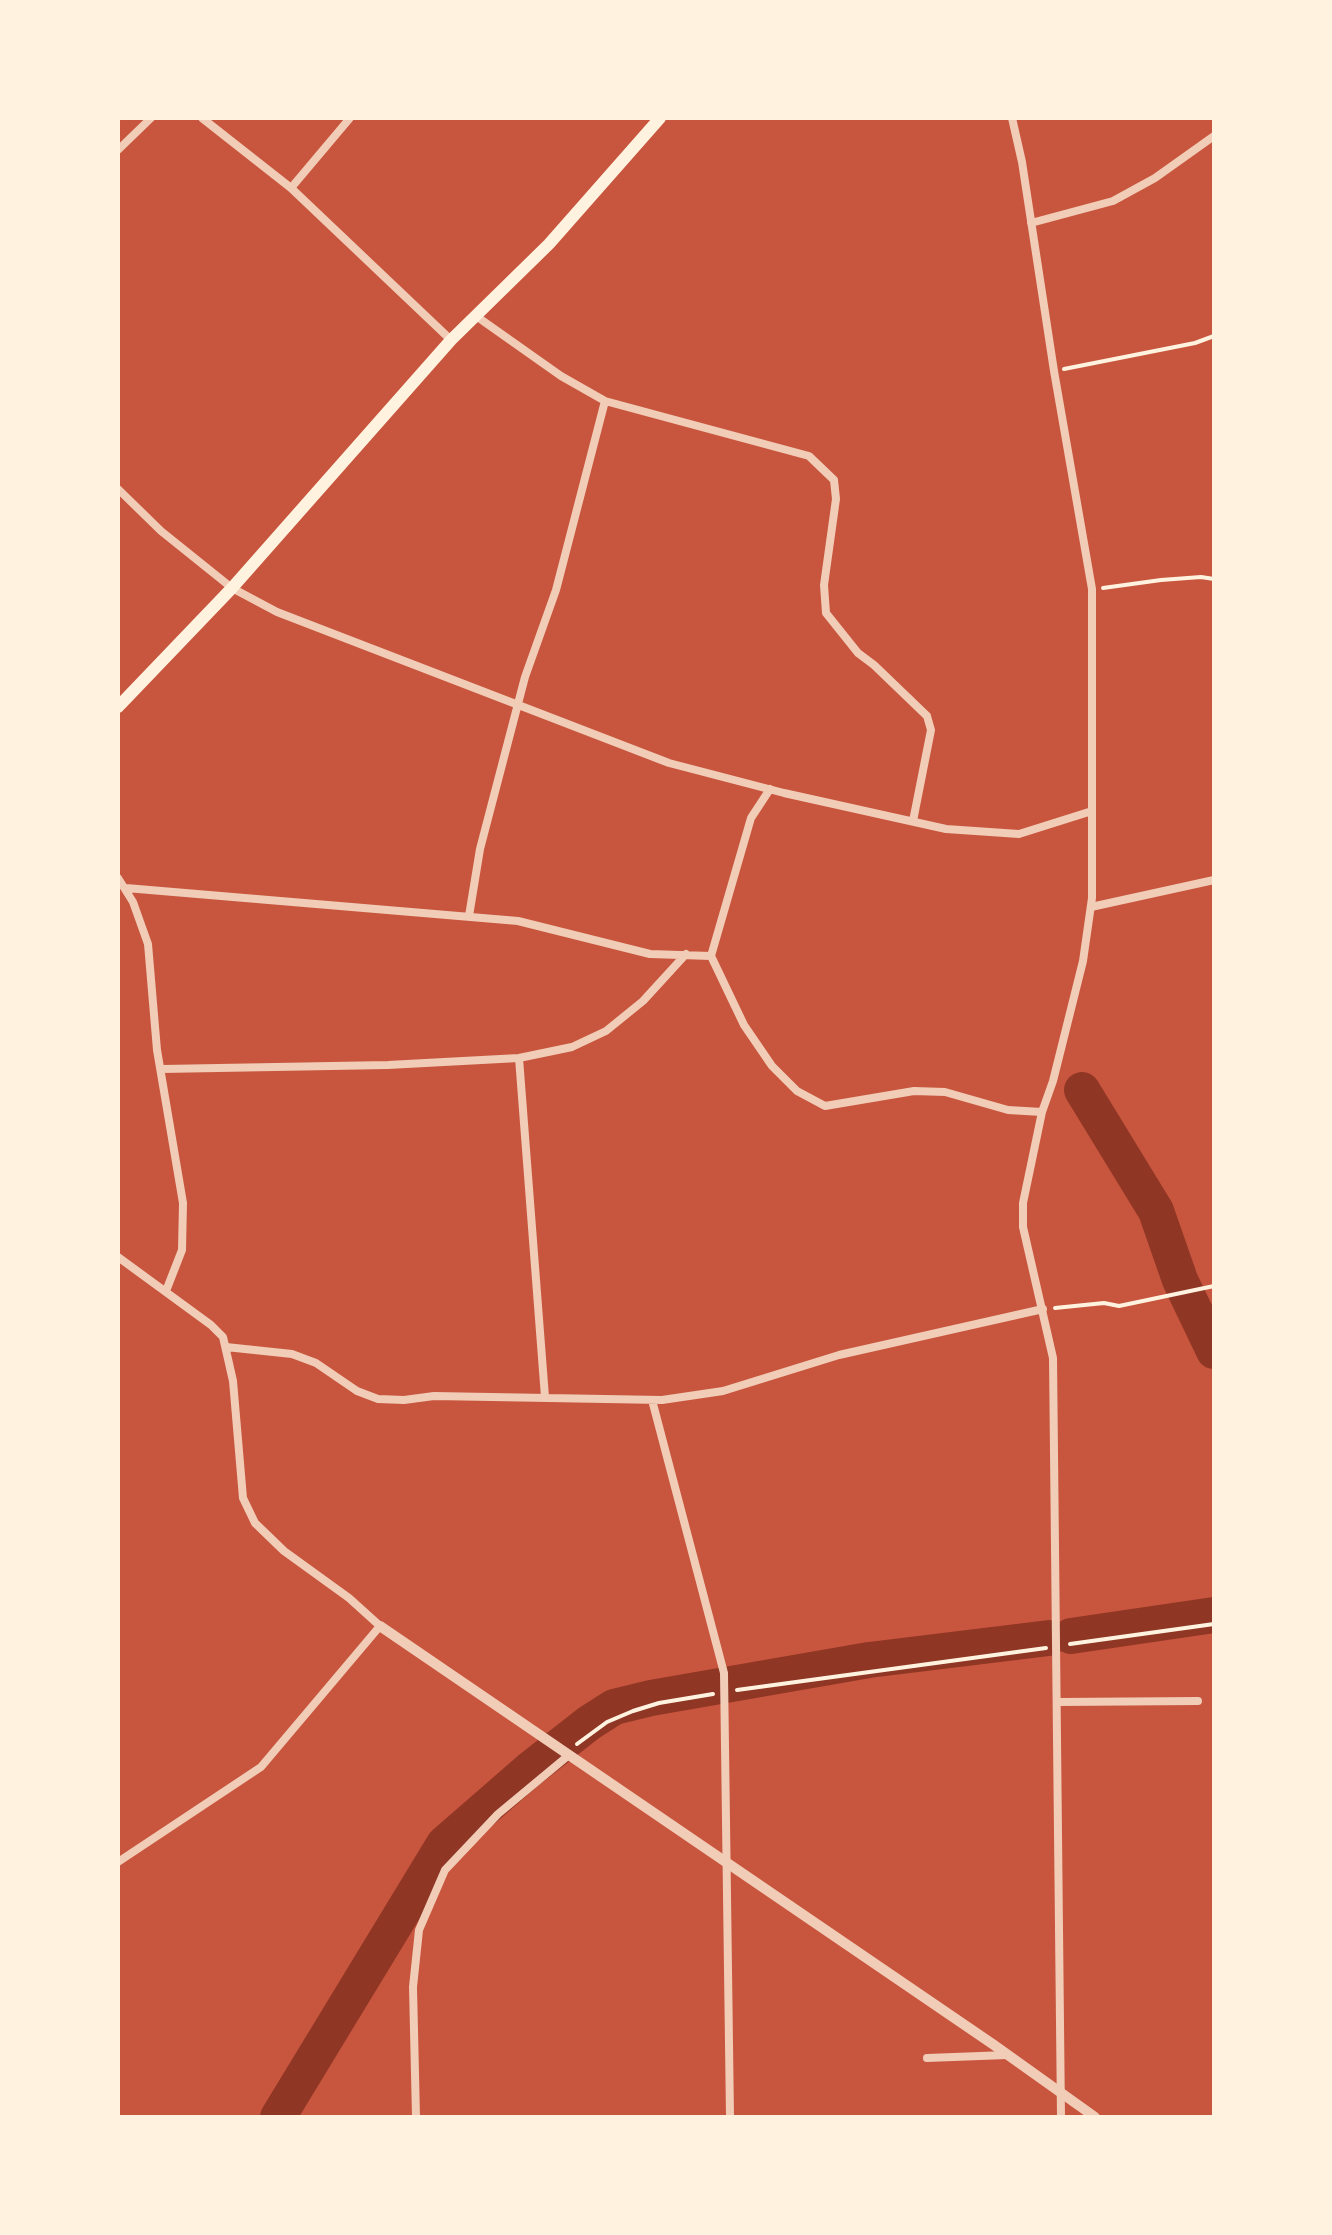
<!DOCTYPE html>
<style>
body{margin:0}
#map{position:relative;width:1332px;height:2235px;overflow:hidden;background:#c8553d;font-family:Lato,sans-serif}
canvas{display:block}
.frame{position:absolute;inset:0;border:120px solid #fff3e0;pointer-events:none}
</style>
<div id="map">
<canvas width="1332" height="2235"></canvas>
<div class="frame"></div>
</div>
<script>
const ctx = document.querySelector('canvas').getContext('2d');
ctx.lineJoin = 'round';
const shape = rows => new Path2D(rows.map(r => 'M' + r).join(''));
function trace(path, color, width, dash) { ctx.strokeStyle = color; ctx.lineWidth = width; ctx.lineCap = dash ? 'butt' : 'round'; ctx.setLineDash(dash || []); ctx.stroke(path); }
trace(shape([
 [1082,1090,1156,1211,1180,1280,1214,1351],
 [1071,1636,1214,1615],
 [278,2117,444,1844,529,1770,589,1723,614,1707,651,1698,869,1660,1049,1638]
]), '#8f3625', 36);
trace(shape([
 [1064,369,1195,343,1214,336],
 [1103,588,1161,580,1201,577,1214,579],
 [1055,1308,1104,1303,1119,1306,1214,1286],
 [1070,1644,1214,1624],
 [737,1690,1046,1648],
 [577,1744,607,1722,633,1711,659,1703,713,1694]
]), '#fff3e0', 4);
trace(shape([
 [202,118,291,188,451,340],
 [1012,118,1022,162,1054,371,1092,589,1092,898,1083,961,1053,1081,1042,1112,1023,1203,1023,1227,1053,1358,1061,2117],
 [118,150,151,118],
 [291,188,350,118],
 [1031,223,1113,201,1155,178,1214,136],
 [476,316,561,376,605,401,809,456,834,480,836,499,824,585,826,613,858,653,874,665,927,716,931,730,913,821],
 [118,489,161,531,232,588,277,612,669,763,784,793,946,829,1019,834,1092,811],
 [770,789,751,818,711,956,744,1025,772,1066,797,1091,825,1106,914,1091,945,1092,1008,1110,1042,1112],
 [118,878,133,902,148,944,157,1050,183,1203,182,1250,166,1291],
 [126,888,518,921,650,954,711,956],
 [1091,907,1214,880],
 [469,916,480,849,525,677,556,590,605,401],
 [519,1058,545,1397],
 [162,1069,388,1065,519,1058,572,1047,606,1031,643,1001,686,954],
 [118,1257,211,1325,223,1337,233,1381,243,1498,255,1523,284,1551,349,1598,380,1626,261,1767,118,1862],
 [226,1347,292,1354,316,1363,357,1391,378,1399,404,1400,434,1396,662,1400,723,1391,839,1355,1043,1309],
 [652,1400,724,1673,730,2117],
 [1058,1702,1198,1701],
 [927,2058,1007,2055],
 [416,2117,413,1987,419,1930,445,1870,498,1814,569,1755]
]), '#f1ccb7', 8);
trace(shape([
 [380,1626,994,2045,1095,2117]
]), '#f1ccb7', 10);
trace(shape([
 [118,707,232,588,451,340,549,244,660,118]
]), '#fff3e0', 12);
</script>
